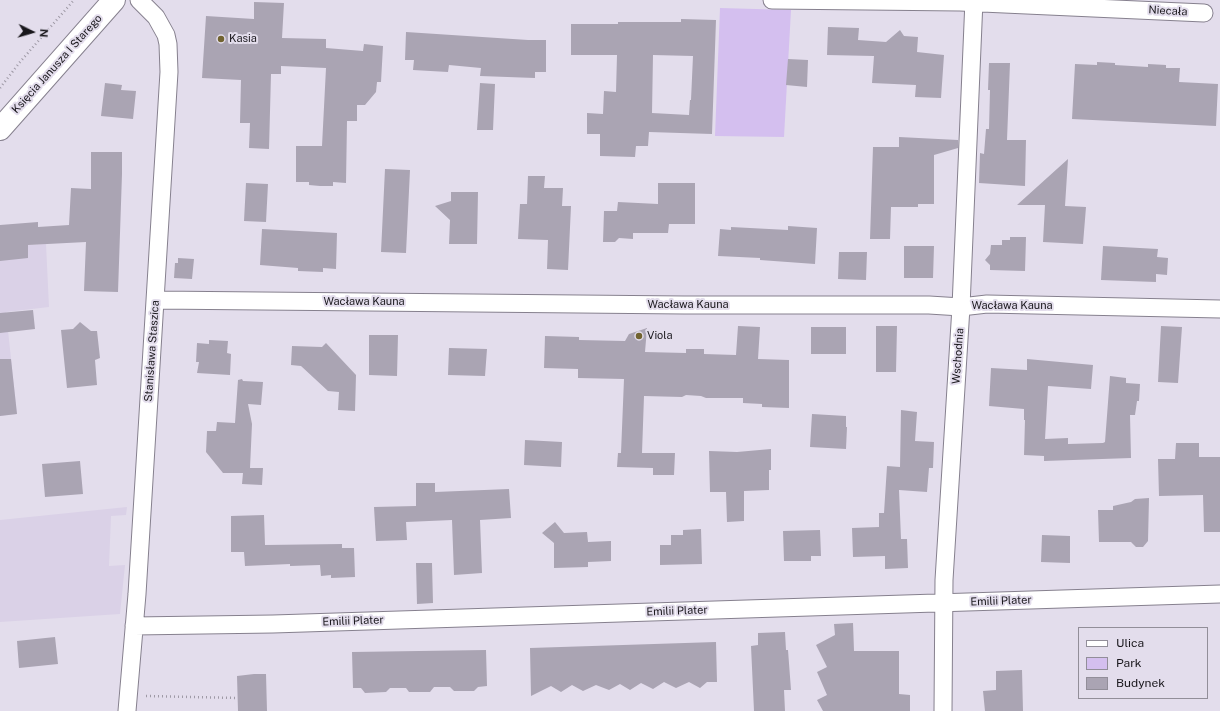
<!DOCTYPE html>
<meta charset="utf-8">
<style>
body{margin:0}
#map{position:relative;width:1220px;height:711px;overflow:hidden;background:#e3ddec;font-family:"Public Sans",sans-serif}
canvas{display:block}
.legend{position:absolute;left:1078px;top:627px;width:130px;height:72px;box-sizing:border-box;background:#e3ddec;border:1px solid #928e99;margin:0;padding:5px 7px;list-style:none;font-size:12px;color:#19171c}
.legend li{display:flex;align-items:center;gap:8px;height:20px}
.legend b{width:20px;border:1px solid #928e99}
.north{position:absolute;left:12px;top:12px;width:40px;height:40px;-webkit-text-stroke:3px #e3ddec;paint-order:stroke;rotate:95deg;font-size:11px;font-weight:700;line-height:16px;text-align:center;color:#19171c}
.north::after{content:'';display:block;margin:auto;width:14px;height:18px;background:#19171c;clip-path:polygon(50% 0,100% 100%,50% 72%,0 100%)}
</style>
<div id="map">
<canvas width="1220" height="711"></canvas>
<ul class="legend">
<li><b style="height:5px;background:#fff"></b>Ulica</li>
<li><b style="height:11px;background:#d4bfef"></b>Park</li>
<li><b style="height:11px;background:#aaa4b3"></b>Budynek</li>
</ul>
<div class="north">N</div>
</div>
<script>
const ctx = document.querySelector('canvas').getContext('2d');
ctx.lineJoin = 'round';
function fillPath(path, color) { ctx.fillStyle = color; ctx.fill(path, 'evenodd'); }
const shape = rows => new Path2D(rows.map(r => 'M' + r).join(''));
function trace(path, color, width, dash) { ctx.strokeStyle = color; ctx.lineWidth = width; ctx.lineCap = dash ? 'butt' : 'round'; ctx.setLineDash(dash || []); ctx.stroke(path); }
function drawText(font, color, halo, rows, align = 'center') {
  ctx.font = font + ' "Public Sans",sans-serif'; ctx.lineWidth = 4; ctx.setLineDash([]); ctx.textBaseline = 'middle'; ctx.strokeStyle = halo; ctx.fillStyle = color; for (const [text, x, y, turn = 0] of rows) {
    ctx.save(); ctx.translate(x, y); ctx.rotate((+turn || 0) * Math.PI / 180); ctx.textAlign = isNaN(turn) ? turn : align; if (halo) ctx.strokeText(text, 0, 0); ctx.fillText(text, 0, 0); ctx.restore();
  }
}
fillPath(shape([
 [46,244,49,307,6,312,17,414,0,416,0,247],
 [127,507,126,515,111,516,109,566,125,565,120,614,0,622,0,520]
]), '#dad1e7');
fillPath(shape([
 [720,8,791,10,784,137,715,136]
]), '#d4bfef');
fillPath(shape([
 [254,2,284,3,282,38,326,39,326,48,363,51,364,44,383,46,381,82,377,82,376,92,365,105,357,105,357,121,347,121,346,183,333,182,333,186,320,186,309,185,309,182,296,182,296,146,322,146,326,68,281,66,281,74,271,74,269,149,249,148,250,123,240,123,241,80,202,78,206,16,254,19],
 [681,19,716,20,712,134,649,132,648,146,636,146,635,157,600,156,600,134,587,134,587,113,603,114,604,91,616,92,617,55,571,55,571,24,618,24,618,22,681,22],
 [653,55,693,56,691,100,690,100,689,115,652,113],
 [828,27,859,28,858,40,886,42,900,30,904,36,918,37,917,52,944,55,941,98,915,97,916,85,872,83,874,56,827,55],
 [406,32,528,40,546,40,546,72,535,72,535,78,480,76,481,68,449,65,448,72,413,70,414,60,405,60],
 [788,59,808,60,807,87,786,85],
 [1097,62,1115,63,1115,65,1148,67,1148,64,1166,65,1166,68,1180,68,1179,82,1218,84,1216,126,1072,119,1075,64,1097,65],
 [989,63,1010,63,1007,140,1026,140,1025,186,979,183,980,153,984,154,986,129,989,129,990,90,988,90],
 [105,83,122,85,121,90,136,91,133,119,101,116],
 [480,83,495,84,493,130,477,130],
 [899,137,958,140,958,148,934,155,934,204,918,204,918,207,891,207,890,239,870,239,873,147,899,147],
 [91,152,122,152,122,174,118,292,84,291,86,242,28,245,28,258,0,261,0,225,38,222,38,227,69,225,71,188,91,189],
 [1068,159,1065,206,1086,207,1083,244,1043,242,1045,205,1017,205],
 [385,169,410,170,406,253,381,252],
 [528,176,545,176,544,188,563,188,562,206,571,206,568,270,547,269,548,240,518,239,520,204,527,204],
 [246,183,268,184,266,222,244,221],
 [658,183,695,183,695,224,669,224,668,233,633,233,633,239,619,238,615,242,603,242,604,211,617,211,618,202,658,204],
 [451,192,478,192,477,244,449,244,450,220,435,206,451,201],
 [788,226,817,228,815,264,760,260,760,258,718,256,720,229,731,230,731,227,788,230],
 [262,229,337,233,336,269,323,268,323,272,298,271,298,268,260,265],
 [1010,237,1026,237,1025,271,990,270,990,265,985,260,990,254,991,245,1002,245,1002,240,1010,240],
 [904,246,934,246,933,278,904,278],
 [1103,246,1158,249,1157,257,1168,258,1167,275,1156,274,1156,282,1101,280],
 [839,252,867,252,866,280,838,279],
 [178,258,194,259,192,279,174,278,175,263,178,263],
 [33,310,35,329,0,333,0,313],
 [80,322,91,331,97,331,100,358,95,360,97,385,67,388,61,330,73,329],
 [738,326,760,327,758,359,789,360,789,408,762,407,762,404,743,403,743,398,706,398,701,396,686,395,682,397,644,396,642,453,675,453,674,475,653,475,653,468,617,467,618,453,621,453,624,379,578,378,578,369,544,368,545,336,579,337,579,340,625,341,629,334,647,328,645,352,686,353,686,349,704,349,704,354,736,355],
 [876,326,897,326,896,372,876,372],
 [1161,326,1182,327,1178,383,1158,382],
 [811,327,846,327,846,354,811,354],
 [369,335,398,335,397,376,369,375],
 [209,340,228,341,227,353,231,354,230,375,197,373,199,362,196,362,197,343,209,344],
 [326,343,356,375,355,411,338,410,339,392,328,391,301,366,291,365,292,346,322,347],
 [449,348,487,349,485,376,448,375],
 [0,359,11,359,17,414,0,416],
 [1027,359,1093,365,1091,389,1048,386,1045,439,1068,438,1068,444,1103,443,1105,442,1110,376,1126,378,1126,383,1140,384,1139,401,1137,401,1135,415,1130,415,1131,458,1044,461,1044,456,1024,455,1025,420,1024,420,1024,409,989,406,991,368,1027,370],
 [242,379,243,381,263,382,261,405,248,404,252,424,250,468,263,468,262,485,242,484,243,473,223,473,206,452,207,431,216,431,217,422,235,423,238,380],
 [901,410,917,412,915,441,934,442,933,468,929,468,927,492,899,490,901,539,907,539,908,568,885,569,885,556,853,557,852,528,879,527,879,513,884,513,887,466,900,467],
 [812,414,846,416,846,427,847,427,846,449,810,447],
 [525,440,562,442,561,467,524,465],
 [1176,443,1199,443,1199,457,1220,457,1220,532,1204,532,1203,495,1159,496,1158,459,1175,459],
 [771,449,771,470,769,470,769,490,744,491,744,521,727,522,726,492,710,492,709,451,737,452],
 [80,461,83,494,45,497,42,464],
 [416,483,435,483,435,492,509,489,511,518,480,520,482,573,454,575,452,520,406,522,407,540,376,541,374,507,416,506],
 [1149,498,1148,541,1143,547,1136,547,1131,542,1099,542,1098,510,1113,510,1113,506,1131,502,1135,499],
 [264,515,265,545,342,544,342,548,354,548,355,577,331,578,331,575,321,576,320,565,290,566,290,564,245,566,244,552,231,552,231,516],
 [555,522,564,533,587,532,588,542,611,541,611,561,588,562,588,567,554,568,554,543,542,533],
 [701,529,702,564,660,565,660,545,671,545,671,535,683,535,683,530],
 [820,530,821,556,811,556,811,561,784,561,783,531],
 [1042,535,1070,536,1070,563,1041,562],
 [416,563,432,563,433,603,417,604],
 [853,623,854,651,899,651,899,694,910,695,910,711,823,711,817,700,827,695,817,672,827,667,816,645,835,635,834,624],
 [785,632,786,650,788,650,791,690,784,690,785,711,754,711,751,646,758,645,758,633],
 [55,637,58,664,19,668,17,641],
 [716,642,717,682,707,682,700,688,689,682,676,688,664,682,653,689,641,683,630,690,620,684,609,690,596,685,583,691,572,685,561,692,551,686,531,696,530,648],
 [486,650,487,686,478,687,474,691,454,691,450,687,434,687,430,692,409,692,406,688,390,688,386,692,365,693,361,688,353,688,352,652],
 [1022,670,1023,711,985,711,983,691,996,690,996,671],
 [254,674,266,674,267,711,238,711,237,676]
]), '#aaa4b3');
const street = shape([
 [772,0,960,2,1204,13],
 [156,300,684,305,929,305,961,307,987,304,1220,309],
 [134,626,273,624,1220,594],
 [127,711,137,594,169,72,168,44,166,35,156,17,139,0],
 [943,711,944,580,961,307,974,0]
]);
const secondary = shape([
 [0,129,114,0]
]);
trace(street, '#86808e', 19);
trace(secondary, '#86808e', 24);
trace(shape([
 [0,88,20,62,74,0],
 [146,696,238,698]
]), '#9e99a5', 2.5, [1, 3]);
trace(street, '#fff', 17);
trace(secondary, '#fff', 22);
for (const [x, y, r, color] of [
 [221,39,4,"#716330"],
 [639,336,4,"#716330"]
]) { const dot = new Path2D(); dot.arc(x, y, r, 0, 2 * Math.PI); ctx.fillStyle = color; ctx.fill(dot); trace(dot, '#e3ddec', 1.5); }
drawText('11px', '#19171c', '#e3ddec', [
 ["Niecała",1168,11,3],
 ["Księcia Janusza I Starego",57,64,-48],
 ["Wacława Kauna",364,302],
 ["Wacława Kauna",688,305],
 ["Wacława Kauna",1012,306],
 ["Stanisława Staszica",152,351,-86],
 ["Wschodnia",958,356,-86],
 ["Emilii Plater",1001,601,-2],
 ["Emilii Plater",677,611,-2],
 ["Emilii Plater",353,621,-2]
]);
drawText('11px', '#19171c', '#e3ddec', [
 ["Kasia",229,39],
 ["Viola",647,336]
], 'left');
</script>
